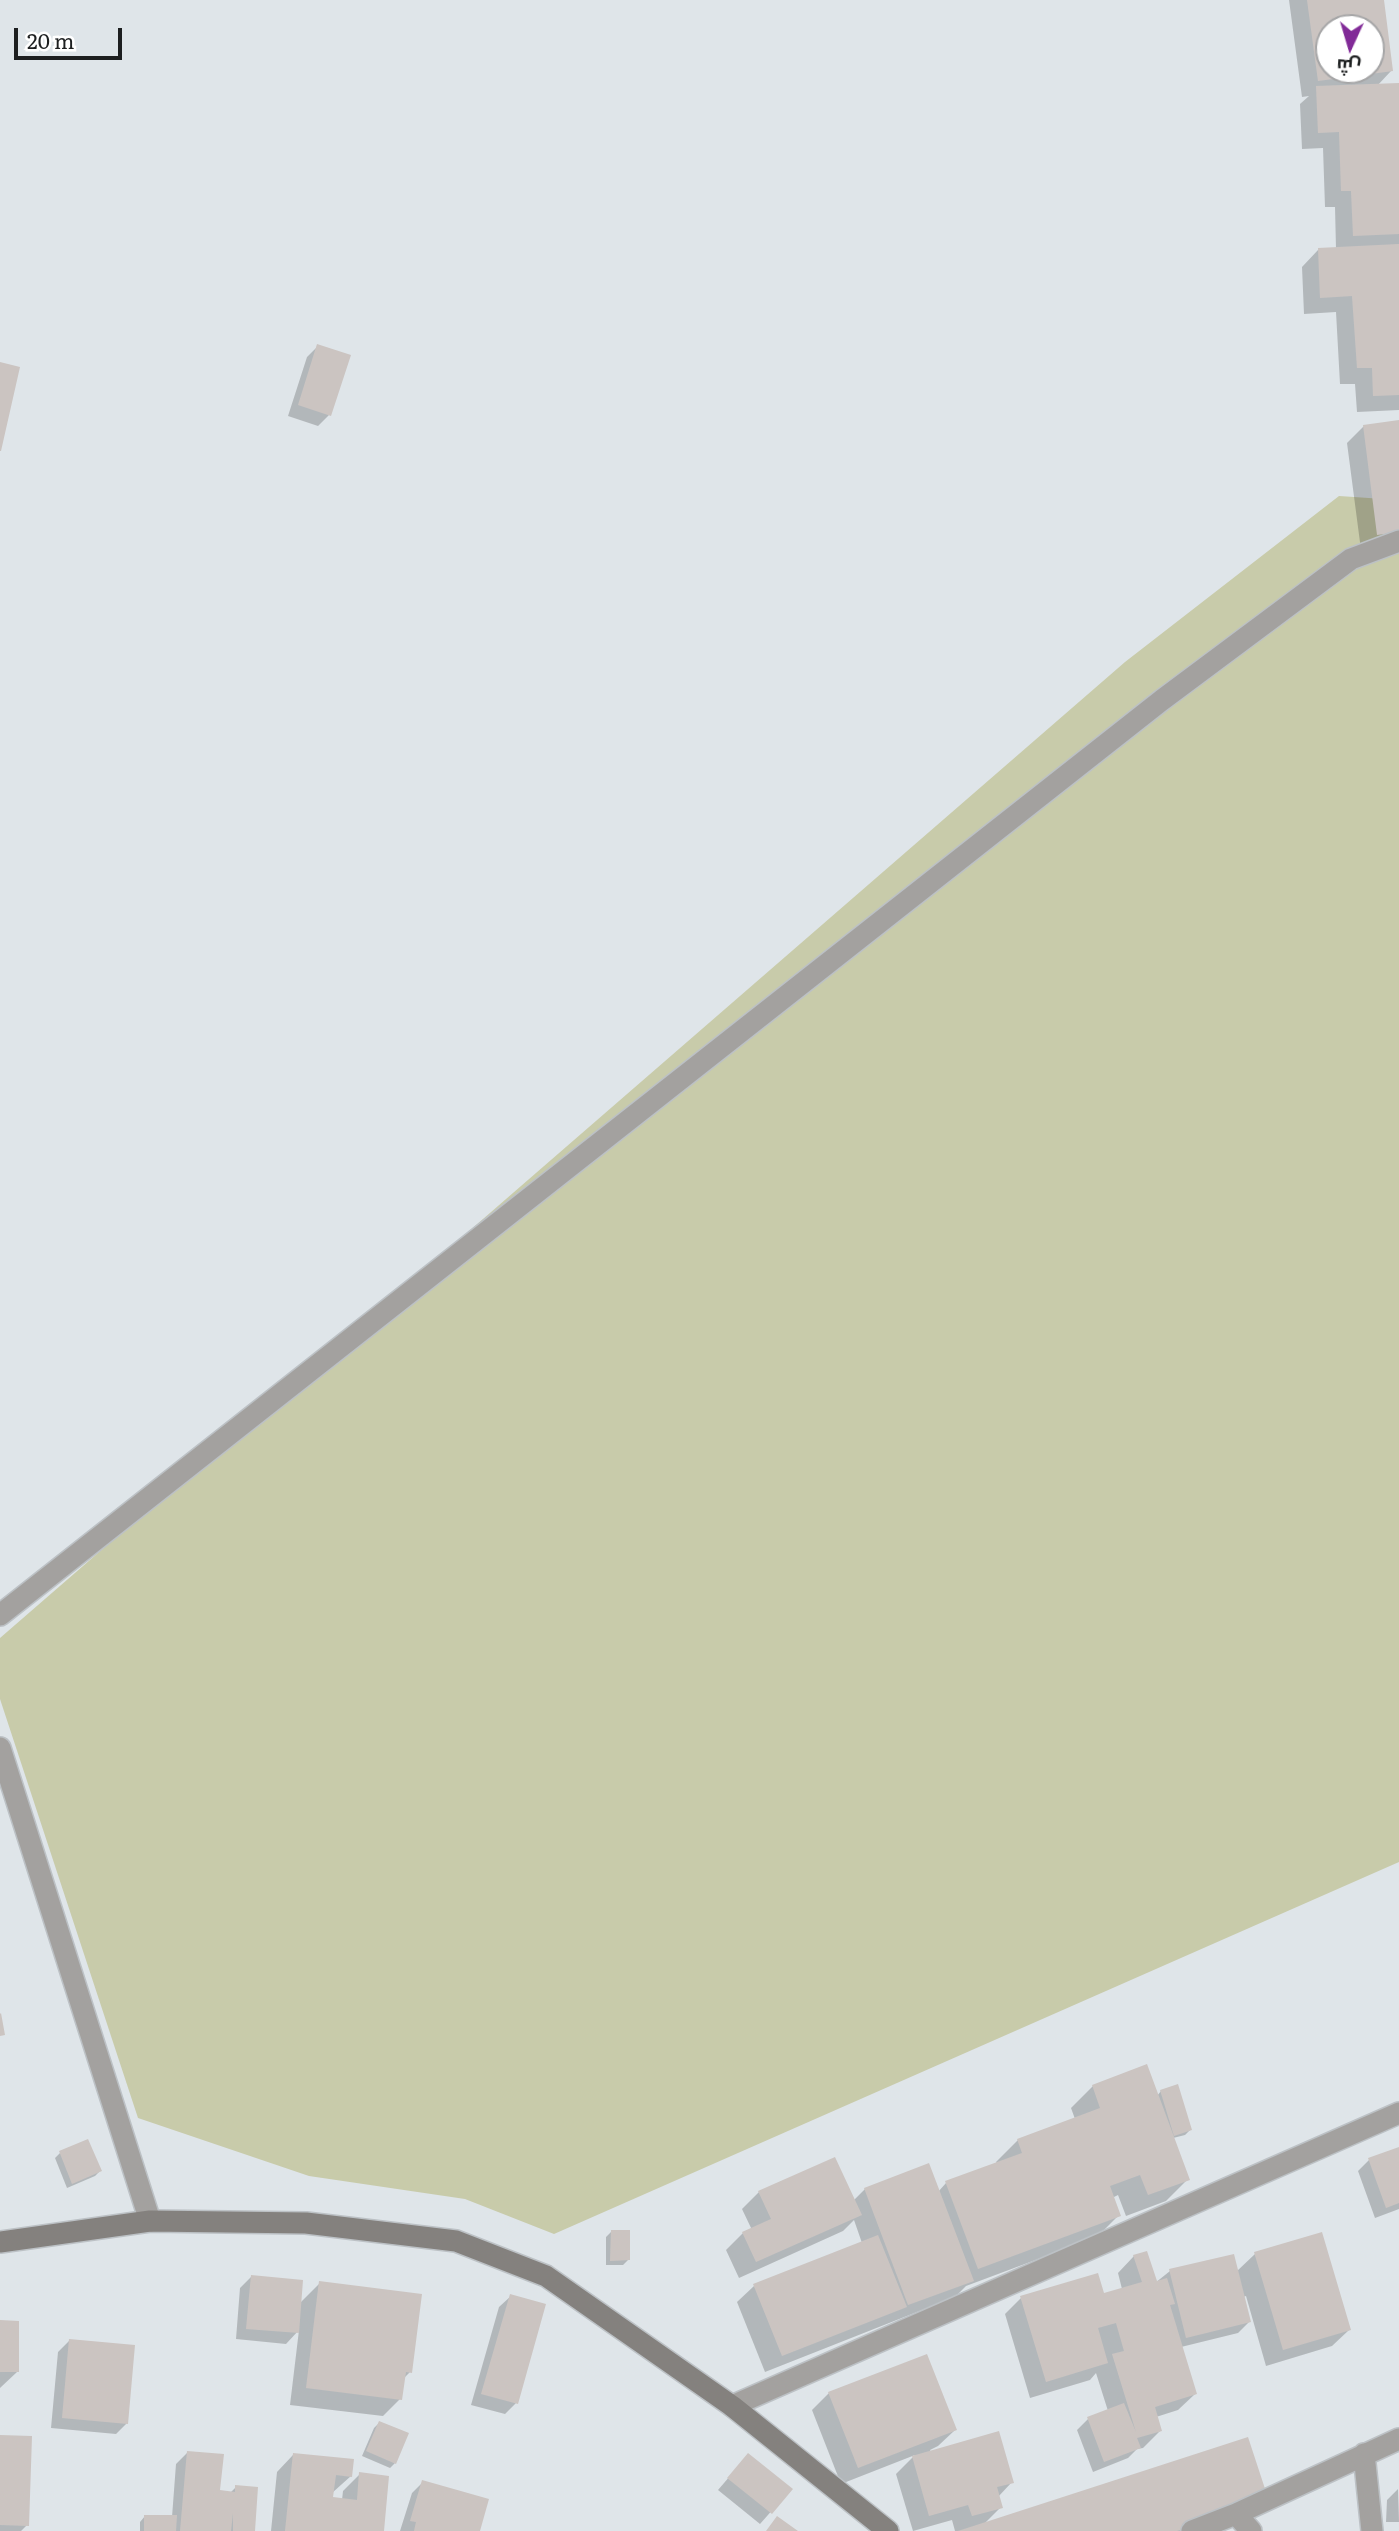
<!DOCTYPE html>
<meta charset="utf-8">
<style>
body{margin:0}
#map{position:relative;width:1399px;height:2531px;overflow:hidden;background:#dfe5e9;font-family:Literata,Cairo,serif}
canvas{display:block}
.north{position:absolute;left:1315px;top:14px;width:70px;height:70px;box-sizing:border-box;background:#fff;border:2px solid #a5a5a6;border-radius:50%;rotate:184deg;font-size:19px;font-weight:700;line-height:28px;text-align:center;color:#1d1f20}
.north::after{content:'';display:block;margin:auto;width:24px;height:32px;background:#812a97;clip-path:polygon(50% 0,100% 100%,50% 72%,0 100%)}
.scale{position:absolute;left:14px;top:28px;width:108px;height:32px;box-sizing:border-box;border:4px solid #1d1f20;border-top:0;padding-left:9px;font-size:21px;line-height:24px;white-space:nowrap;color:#1d1f20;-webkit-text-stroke:5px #fff;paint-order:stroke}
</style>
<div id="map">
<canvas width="1399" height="2531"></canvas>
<div class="north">ش</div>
<div class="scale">20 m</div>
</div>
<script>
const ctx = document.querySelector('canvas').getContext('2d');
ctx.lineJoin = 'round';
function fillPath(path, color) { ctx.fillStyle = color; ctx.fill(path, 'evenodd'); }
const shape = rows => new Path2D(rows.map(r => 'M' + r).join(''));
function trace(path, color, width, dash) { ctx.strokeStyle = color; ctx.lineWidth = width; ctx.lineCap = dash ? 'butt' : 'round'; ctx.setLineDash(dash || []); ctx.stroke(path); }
fillPath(shape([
 [1339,496,1399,500,1399,1862,554,2234,465,2199,309,2176,138,2118,0,1699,0,1638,1125,662]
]), '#c8cbaa');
fillPath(shape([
 [1289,0,1382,0,1391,71,1377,86,1399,85,1399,410,1357,412,1355,384,1340,384,1336,312,1304,314,1302,267,1318,250,1336,249,1335,207,1325,207,1323,148,1302,149,1300,104,1309,96,1302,97],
 [1329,28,1371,28,1371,70,1329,70],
 [318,346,329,415,318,426,288,416,307,357],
 [1399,422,1399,546,1361,550,1347,443,1364,426],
 [1093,2086,1157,2096,1161,2091,1190,2130,1185,2135,1173,2138,1188,2179,1166,2201,1126,2216,1118,2195,1112,2198,1119,2215,1097,2237,966,2286,955,2297,765,2372,737,2302,754,2286,862,2243,854,2220,843,2231,739,2278,726,2250,743,2233,752,2230,742,2209,759,2192,853,2201,865,2189,938,2192,946,2183,997,2164,996,2162,1018,2140,1075,2119,1071,2108],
 [1399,2149,1399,2209,1375,2218,1358,2171,1369,2160],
 [60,2153,100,2171,95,2176,67,2188,55,2158],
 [611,2232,628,2260,623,2265,606,2265,606,2237],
 [1255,2254,1349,2330,1332,2346,1266,2366,1246,2296,1243,2297,1249,2322,1238,2333,1181,2347,1195,2394,1178,2410,1156,2417,1160,2431,1143,2448,1137,2449,1128,2458,1093,2472,1077,2430,1088,2419,1108,2411,1096,2373,1090,2380,1030,2398,1005,2314,1021,2298,1102,2295,1122,2289,1118,2273,1134,2256,1155,2283,1170,2271,1236,2272],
 [251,2277,300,2303,320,2283,410,2372,403,2379,400,2399,383,2416,290,2405,299,2330,286,2344,236,2339,240,2288],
 [511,2296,516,2403,505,2414,471,2405,499,2307],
 [0,2322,17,2372,0,2388],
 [69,2341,127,2423,116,2434,51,2428,58,2352],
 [829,2393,955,2430,938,2446,930,2450,931,2452,1012,2482,998,2497,1001,2507,984,2524,1245,2523,1219,2531,955,2531,952,2520,913,2531,896,2474,915,2455,841,2484,812,2410],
 [379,2423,395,2463,390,2468,362,2456,374,2428],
 [0,2437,27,2525,21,2531,0,2531],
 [187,2453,218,2492,230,2493,236,2487,254,2531,140,2531,140,2522,145,2516,172,2517,176,2464],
 [293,2455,351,2476,332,2493,331,2498,342,2500,343,2491,360,2474,382,2531,271,2531,277,2472],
 [748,2455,790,2490,760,2524,718,2490],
 [423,2482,478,2531,400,2531,412,2493],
 [1398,2489,1399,2522,1386,2522,1387,2500]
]), '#0003');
fillPath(shape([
 [1307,0,1384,0,1393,71,1318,81],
 [1329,28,1371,28,1371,70,1329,70],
 [1399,83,1399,234,1353,236,1351,191,1341,191,1339,132,1318,133,1316,86],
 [1399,244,1399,395,1373,396,1372,368,1357,368,1352,296,1320,298,1318,248],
 [317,344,351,355,331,416,298,405],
 [0,362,20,367,1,451,0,451],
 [1399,420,1399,532,1377,535,1363,425],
 [1,2013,5,2035,0,2036,0,2014],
 [1147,2064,1190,2180,1148,2195,1140,2175,1110,2186,1121,2216,978,2269,945,2181,1022,2153,1017,2139,1100,2108,1092,2085],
 [1178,2084,1192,2130,1174,2136,1160,2090],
 [88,2139,102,2171,72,2184,59,2151],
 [1399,2147,1399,2203,1386,2208,1368,2158],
 [835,2157,862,2215,756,2262,742,2232,771,2219,758,2191],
 [929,2163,974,2281,908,2305,864,2188],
 [611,2230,630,2230,630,2260,610,2261],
 [1322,2232,1351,2330,1283,2350,1254,2252],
 [878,2235,907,2307,782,2356,753,2284],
 [1147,2251,1157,2281,1167,2278,1175,2304,1170,2305,1197,2394,1155,2407,1162,2431,1137,2438,1141,2448,1104,2462,1087,2417,1124,2403,1136,2432,1112,2354,1124,2351,1116,2323,1098,2328,1108,2363,1046,2382,1020,2296,1098,2273,1104,2293,1142,2282,1133,2255],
 [1234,2254,1251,2322,1186,2338,1169,2269],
 [251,2275,303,2280,299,2333,246,2329],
 [319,2281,422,2294,412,2373,406,2372,402,2400,306,2388],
 [510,2294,546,2304,518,2404,481,2394],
 [0,2320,19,2321,19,2372,0,2372],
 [69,2339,135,2345,128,2424,62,2418],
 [927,2354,957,2430,858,2468,828,2392],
 [379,2421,409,2433,396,2464,366,2451],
 [999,2431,1014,2483,997,2487,1003,2508,972,2516,968,2505,929,2516,912,2456],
 [0,2435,32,2436,29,2526,0,2525],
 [1248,2437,1269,2501,1177,2531,958,2531],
 [187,2451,224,2454,220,2490,235,2492,235,2485,258,2487,255,2531,233,2531,233,2513,231,2531,180,2531],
 [293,2453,354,2459,352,2477,336,2475,333,2497,357,2500,359,2472,389,2476,384,2531,285,2531],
 [748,2453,793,2489,772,2514,727,2478],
 [422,2480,489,2499,480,2531,414,2531,416,2522,410,2521],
 [144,2515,177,2515,176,2531,144,2531],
 [777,2516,798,2531,766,2531]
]), '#cbc4c1');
const minor = shape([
 [0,1615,1162,700,1351,559,1399,541],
 [0,1748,150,2221],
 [732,2406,1399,2113],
 [1364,2454,1372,2531],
 [1236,2514,1251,2531],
 [1192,2531,1236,2514,1399,2439]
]);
const secondary = shape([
 [0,2242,150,2221,306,2223,456,2241,546,2276,732,2406,888,2531]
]);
trace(minor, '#bcc1c5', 24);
trace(secondary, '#bcc1c5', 24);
trace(minor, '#a3a19f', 21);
trace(secondary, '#84817e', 21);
</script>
